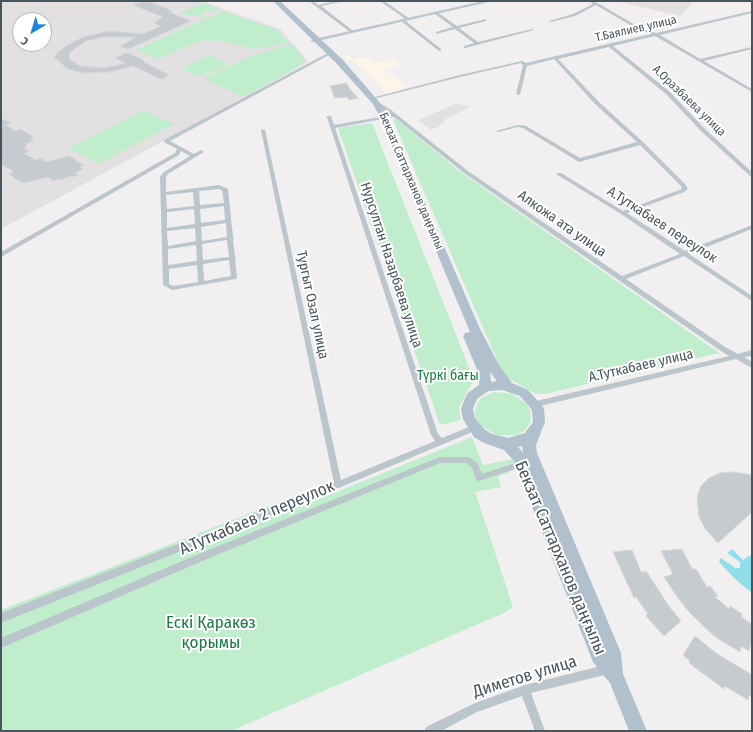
<!DOCTYPE html>
<meta charset="utf-8">
<style>
body{margin:0}
#map{position:relative;width:753px;height:732px;overflow:hidden;background:#f2eff0;font-family:"Fira Sans Condensed",sans-serif}
canvas{display:block}
.frame{position:absolute;inset:0;border:2px solid #48555c;pointer-events:none}
.north{position:absolute;left:12px;top:12px;width:40px;height:40px;box-sizing:border-box;background:#fff;border:1px solid #b6bbbe;border-radius:50%;rotate:218deg;font-size:11px;font-weight:700;line-height:16px;text-align:center;color:#48555c}
.north::after{content:'';display:block;margin:auto;width:14px;height:18px;background:#1f84dc;clip-path:polygon(50% 0,100% 100%,50% 72%,0 100%)}
</style>
<div id="map">
<canvas width="753" height="732"></canvas>
<div class="frame"></div>
<div class="north">С</div>
</div>
<script>
const ctx = document.querySelector('canvas').getContext('2d');
ctx.lineJoin = 'round';
function fillPath(path, color) { ctx.fillStyle = color; ctx.fill(path, 'evenodd'); }
const shape = rows => new Path2D(rows.map(r => 'M' + r).join(''));
function trace(path, color, width, dash) { ctx.strokeStyle = color; ctx.lineWidth = width; ctx.lineCap = dash ? 'butt' : 'round'; ctx.setLineDash(dash || []); ctx.stroke(path); }
function drawText(font, color, halo, rows, align = 'center') {
  ctx.font = font + ' "Fira Sans Condensed",sans-serif'; ctx.lineWidth = 4; ctx.setLineDash([]); ctx.textBaseline = 'middle'; ctx.strokeStyle = halo; ctx.fillStyle = color; for (const [text, x, y, turn = 0] of rows) {
    ctx.save(); ctx.translate(x, y); ctx.rotate((+turn || 0) * Math.PI / 180); ctx.textAlign = isNaN(turn) ? turn : align; if (halo) ctx.strokeText(text, 0, 0); ctx.fillText(text, 0, 0); ctx.restore();
  }
}
fillPath(shape([
 [349,56,354,60,367,57,374,63,392,59,400,66,385,70,407,87,388,94,353,61,348,61,343,57]
]), '#fbf5ea');
fillPath(shape([
 [1,1,201,1,280,29,309,62,1,229],
 [20,20,44,20,44,44,20,44],
 [614,1,694,1,681,16],
 [457,103,470,107,446,119,438,127,431,130,418,120]
]), '#e3e0e1');
fillPath(shape([
 [204,3,221,10,214,12,208,10,200,14,206,17,203,18,193,14,189,16,181,13],
 [223,11,275,29,290,43,254,49,220,41,201,40,158,59,136,50],
 [288,45,292,45,305,60,300,64,301,65,246,96,241,96,203,78,251,56],
 [210,55,228,64,199,77,181,69],
 [144,110,174,124,98,164,69,148],
 [396,119,458,170,719,353,545,394,536,394,504,376,393,120],
 [372,123,474,380,459,407,461,420,440,425,338,128],
 [495,392,512,394,526,403,530,410,531,418,529,425,524,431,516,435,496,435,480,425,476,418,475,411,477,404,481,398],
 [472,437,483,465,514,459,518,468,498,477,501,487,475,492,513,607,506,612,231,731,1,731,1,610,294,496,299,507]
]), '#c0eecd');
fillPath(shape([
 [732,549,743,560,752,554,752,593,735,579,720,563,719,560,721,558,735,568,740,568,740,562,727,553]
]), '#8edfe9');
const building = shape([
 [146,1,171,10,172,11,169,12,191,21,128,49,120,46,137,37,102,37,86,41,70,52,69,59,80,66,104,68,126,63,115,58,126,53,142,59,145,63,169,75,161,79,133,66,110,72,83,73,66,68,57,59,54,59,58,52,66,46,83,37,109,31,143,34,161,26,154,23,163,17,133,5,146,1],
 [346,83,350,89,358,98,349,100,347,97,335,98,330,86,346,83],
 [1,118,10,123,6,125,16,131,20,129,34,137,30,139,33,141,25,144,27,146,23,148,29,151,24,154,37,160,40,158,46,162,69,156,84,165,80,167,83,169,75,173,78,175,73,177,70,176,61,180,58,179,53,181,48,177,24,183,18,180,9,174,14,172,1,164,1,118],
 [734,472,752,475,752,512,718,543,706,530,699,517,697,497,701,486,709,478,720,473,734,472],
 [682,549,692,569,696,569,707,587,710,586,718,596,715,597,729,609,730,606,742,614,741,617,752,624,752,638,749,651,741,646,740,652,714,636,689,612,678,598,664,577,673,574,661,551,682,549],
 [632,550,641,572,647,572,668,605,681,621,664,636,646,616,648,614,636,597,634,598,613,552,632,550],
 [695,636,716,653,752,675,752,697,749,695,748,700,725,686,724,689,689,663,690,661,683,655,695,636]
]);
fillPath(building, '#c6cbcf');
trace(building, '#d4d6db', 1);
fillPath(shape([
 [309,1,313,1,318,5,337,1,345,1,321,6,352,30,352,32,350,32,309,1],
 [380,1,384,1,410,19,407,20,380,1],
 [589,1,594,1,639,27,656,33,752,11,752,13,660,35,700,59,752,47,752,49,704,61,752,89,752,92,655,36,613,46,670,92,705,129,752,172,752,177,750,176,701,131,666,94,609,47,558,59,599,102,643,142,685,184,688,189,684,192,627,213,685,251,752,225,752,229,689,254,752,296,752,301,684,256,626,279,725,347,738,354,752,350,752,356,744,357,752,362,752,368,736,359,536,407,533,406,532,404,533,402,536,401,729,356,721,351,464,173,394,117,335,128,438,434,442,438,474,425,477,426,478,428,477,430,341,487,1,623,1,613,334,483,261,130,261,129,265,130,341,480,435,441,431,435,327,117,327,116,331,116,334,125,391,115,374,103,378,102,391,110,468,171,622,276,680,254,621,214,556,174,557,173,561,173,623,211,682,189,681,186,640,145,579,162,523,128,518,127,498,132,496,131,518,125,526,126,580,158,637,142,595,104,554,59,527,66,520,94,518,95,516,94,523,65,521,63,460,77,373,99,371,98,460,75,522,61,526,63,651,34,637,29,596,5,575,16,551,22,549,21,573,14,593,4,589,1],
 [435,12,437,12,457,26,486,19,486,21,459,28,478,42,532,29,534,30,465,48,464,48,464,46,474,43,455,29,436,34,436,32,453,27,435,14,435,12],
 [401,19,403,19,441,49,441,51,439,51,401,21,401,19],
 [326,54,329,55,170,141,194,154,201,150,204,152,168,174,166,177,166,192,219,185,228,189,233,237,234,238,233,239,235,257,236,258,235,259,237,278,236,279,172,290,163,285,160,177,164,172,190,156,181,151,179,155,1,257,1,252,175,153,177,149,164,142,164,140,326,54],
 [219,189,222,190,224,203,200,205,199,191,219,189],
 [193,192,194,206,167,209,166,195,193,192],
 [224,206,225,220,201,223,200,209,224,206],
 [194,209,195,224,167,228,167,212,194,209],
 [226,223,227,237,202,241,201,227,226,223],
 [195,228,196,241,168,246,167,231,195,228],
 [227,240,229,257,203,260,202,244,227,240],
 [196,245,197,261,168,265,168,249,196,245],
 [229,260,231,276,204,281,203,264,229,260],
 [197,265,198,282,173,286,169,284,169,269,197,265],
 [440,457,468,457,471,458,478,464,482,474,521,461,524,462,525,464,524,466,479,481,476,480,472,468,466,463,440,463,207,559,1,648,1,638,201,553,440,457],
 [609,664,612,666,614,669,612,672,609,674,531,693,545,731,535,731,522,696,477,712,441,731,425,731,426,727,475,703,525,685,609,664]
]), '#bbc5cc');
fillPath(shape([
 [483,1,493,1,313,42,310,40,483,1]
]), '#bcc8d0');
fillPath(shape([
 [273,1,280,1,343,60,380,103,388,117,480,329,499,365,512,383,528,390,544,408,545,422,536,445,537,453,621,653,623,674,647,731,629,731,610,683,593,662,514,461,504,450,484,443,474,437,463,419,461,409,466,396,468,393,479,385,479,374,463,336,465,333,470,332,380,117,373,104,337,64,273,1],
 [490,372,497,381,491,382,490,372],
 [502,390,520,396,532,410,533,422,525,433,508,438,492,434,484,429,475,418,473,409,477,399,488,391,502,390],
 [522,446,523,453,524,454,518,447,522,446]
]), '#b0c1cd');
drawText('12px', '#48555c', '#fff', [
 ["Т.Баялиев улица",636,29,-13],
 ["А.Оразбаева улица",689,101,44],
 ["Бекзат Саттарханов даңғылы",411,181,67]
]);
drawText('14px', '#48555c', '#fff', [
 ["Алкожа ата улица",562,224,35],
 ["А.Туткабаев переулок",662,225,33],
 ["Нурсултан Назарбаева улица",391,265,72],
 ["Тургыт Озал улица",312,305,78],
 ["А.Туткабаев улица",641,366,-13]
]);
drawText('14px', '#1a7c42', '#fff', [
 ["Түркі бағы",448,376]
]);
drawText('17px', '#48555c', '#fff', [
 ["А.Туткабаев 2 переулок",257,518,-23],
 ["Бекзат Саттарханов даңғылы",560,558,67],
 ["Диметов улица",525,677,-17]
]);
drawText('17px', '#1a7c42', '#fff', [
 ["Ескі Қаракөз",211,623],
 ["қорымы",211,643]
]);
</script>
